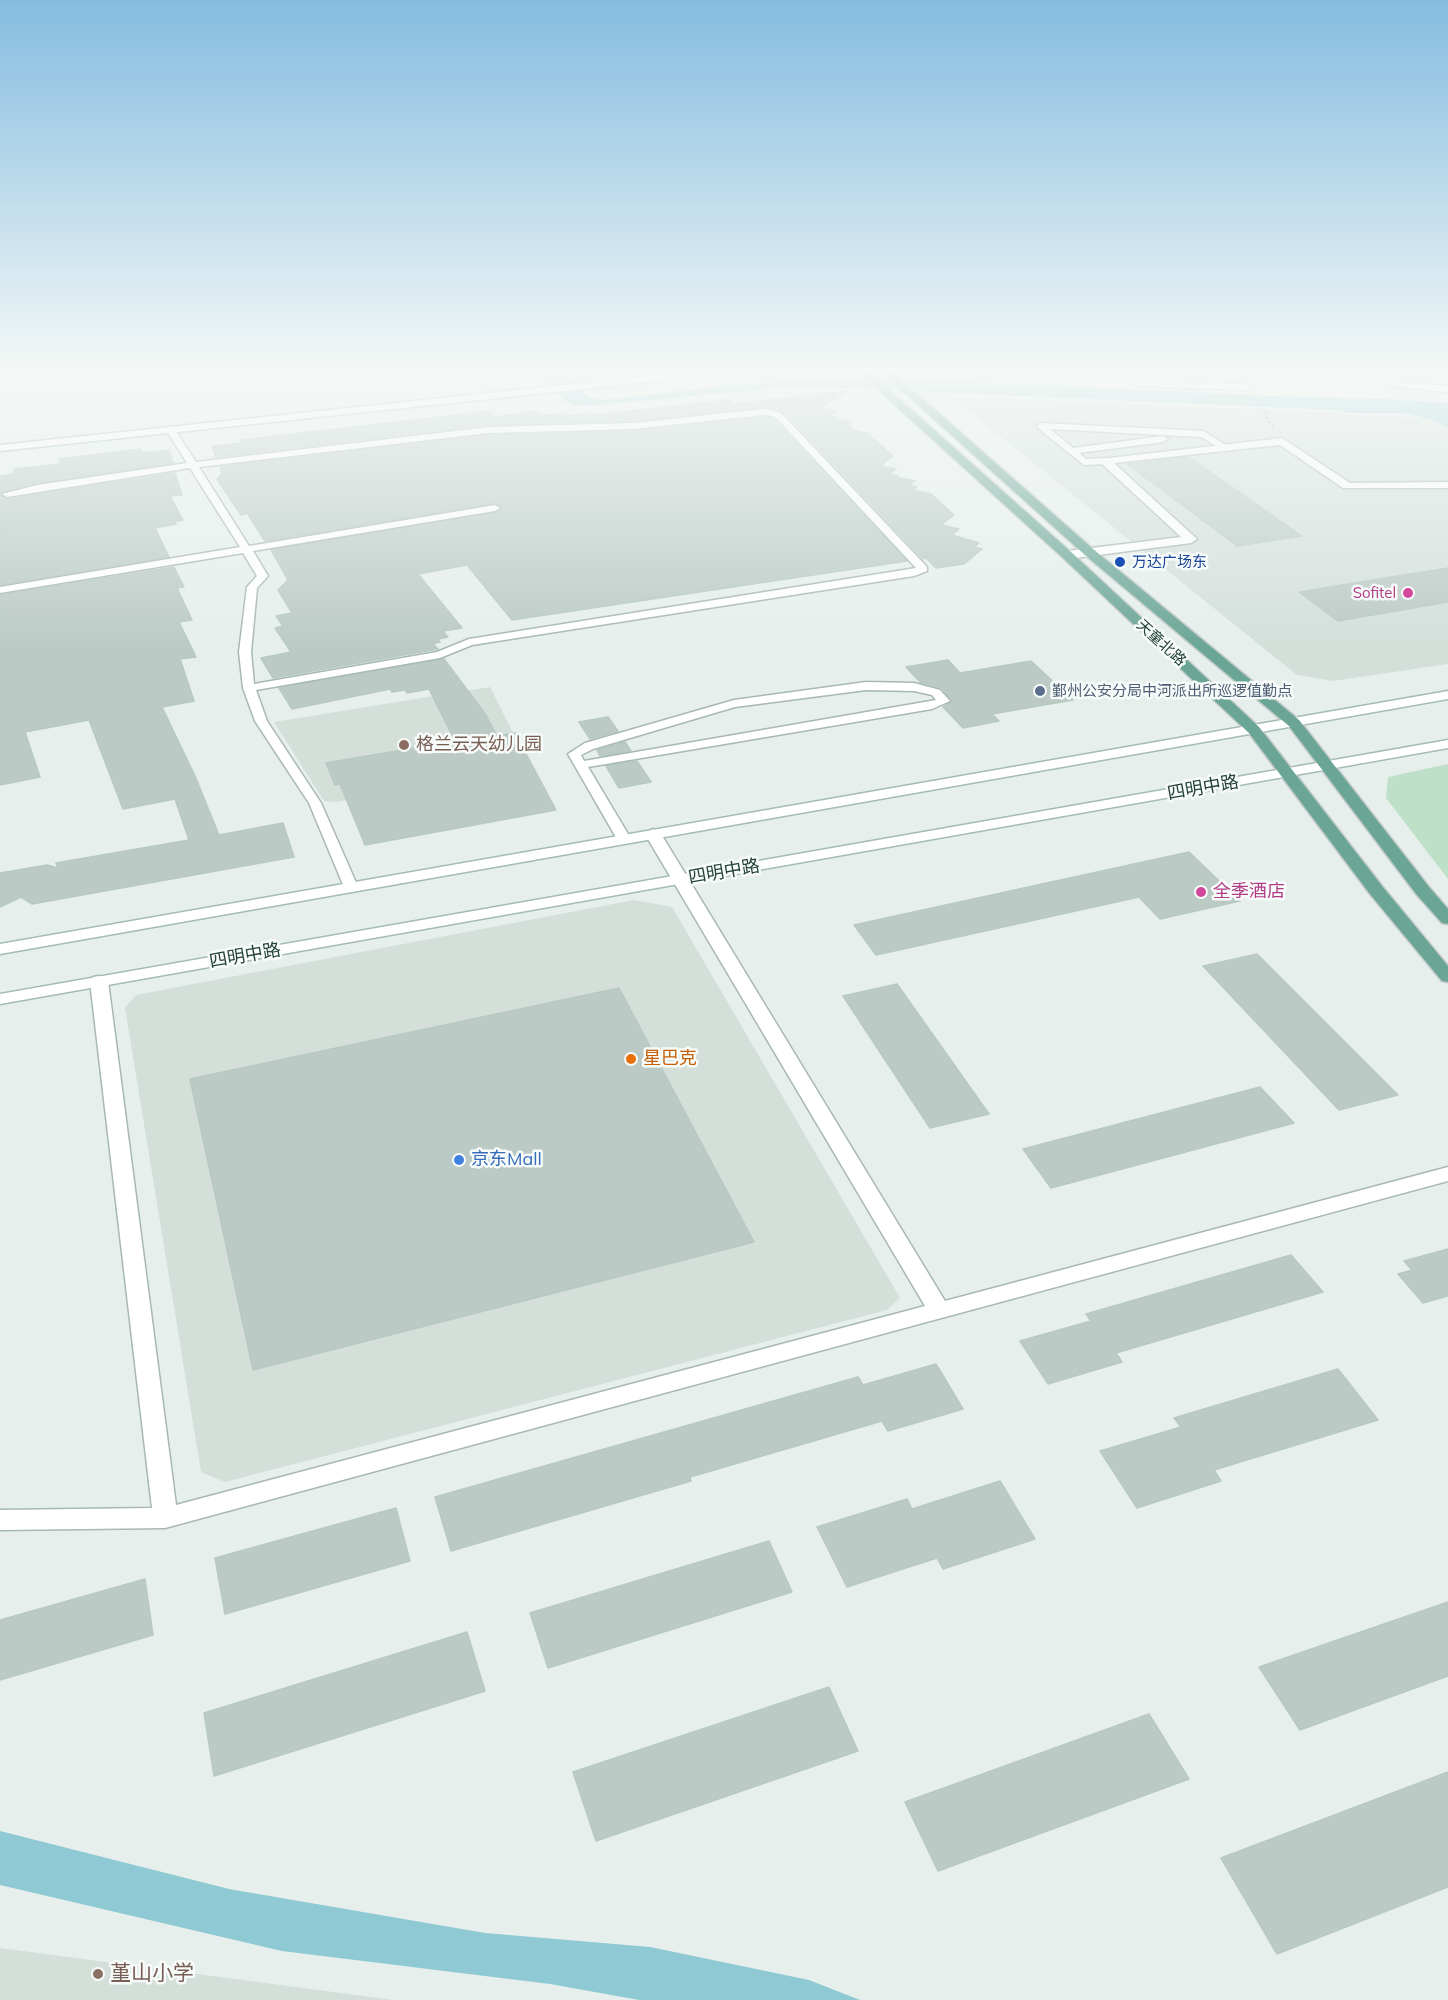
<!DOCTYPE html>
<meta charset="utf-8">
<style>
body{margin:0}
canvas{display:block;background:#e6efeb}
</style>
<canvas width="1448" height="2000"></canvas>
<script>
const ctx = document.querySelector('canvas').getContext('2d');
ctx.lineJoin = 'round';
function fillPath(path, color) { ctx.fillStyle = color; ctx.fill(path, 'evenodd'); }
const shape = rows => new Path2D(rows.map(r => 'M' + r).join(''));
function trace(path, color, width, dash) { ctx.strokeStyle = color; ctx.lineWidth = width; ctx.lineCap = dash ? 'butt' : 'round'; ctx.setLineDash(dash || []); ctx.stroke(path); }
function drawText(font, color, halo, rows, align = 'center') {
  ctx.font = font + ' Mulish,"Noto Sans SC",sans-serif'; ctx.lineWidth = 5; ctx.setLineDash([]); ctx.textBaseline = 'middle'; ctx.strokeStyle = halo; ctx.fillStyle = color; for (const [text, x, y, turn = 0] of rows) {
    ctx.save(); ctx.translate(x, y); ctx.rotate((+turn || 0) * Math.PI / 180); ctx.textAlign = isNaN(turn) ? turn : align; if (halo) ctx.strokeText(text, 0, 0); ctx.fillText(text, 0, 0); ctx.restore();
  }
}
fillPath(shape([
 [966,398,1334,412,1346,415,1411,417,1448,422,1448,664,1333,681,1297,675,954,399],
 [490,687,531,769,337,802,324,801,274,722],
 [634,900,672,907,900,1298,887,1310,225,1482,201,1472,125,1008,136,995],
 [0,1948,394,2000,0,2000]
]), '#d4dfda');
fillPath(shape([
 [1448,764,1448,879,1386,798,1388,777]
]), '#bfe0c8');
fillPath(shape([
 [358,370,546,371,564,375,589,398,605,400,733,385,822,379,925,380,1271,396,1386,399,1448,403,1448,428,1436,421,1403,413,1348,413,1338,410,799,386,586,406,573,405,565,401,546,379,541,376],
 [0,1831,229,1889,485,1933,650,1947,809,1980,860,2000,639,2000,550,1984,282,1951,0,1885]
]), '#8ec9d4');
const building = shape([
 [847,391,821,408,836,411,829,416,837,417,835,418,852,422,847,425,853,427,849,429,867,433,893,456,880,466,896,469,890,474,898,476,896,477,915,481,909,485,917,487,913,490,931,494,954,515,941,525,959,529,952,535,979,543,974,547,982,549,964,564,936,568,926,558,923,559,787,415,779,410,764,407,634,421,489,425,216,457,212,446,241,443,240,440,491,411,494,417,536,411,540,416,565,413,568,416,593,413,594,415,728,400,733,404,847,391],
 [764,417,772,418,777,423,907,561,512,620,467,565,418,574,462,628,443,631,448,637,438,639,440,642,433,644,438,649,273,678,261,658,291,652,275,628,283,626,276,616,292,613,278,590,288,580,271,550,495,513,502,507,495,503,265,541,247,513,241,515,217,479,222,473,220,467,489,435,634,431,764,417],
 [141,449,142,453,169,450,173,463,37,483,0,493,0,476,14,474,14,469,60,464,60,459,141,449],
 [1189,457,1302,536,1237,546,1127,464,1189,457],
 [175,473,182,495,170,496,183,520,174,522,176,524,155,528,169,557,0,585,0,495,7,499,175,473],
 [174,567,184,587,177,588,192,620,179,622,196,657,180,659,194,701,162,707,195,776,219,835,283,823,294,857,32,904,21,897,0,907,0,873,47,865,58,868,56,863,189,840,175,799,123,809,89,720,25,732,40,777,0,785,0,595,174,567],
 [1448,568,1448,602,1338,621,1299,592,1448,568],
 [444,659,486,715,497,736,515,733,556,810,365,845,340,784,335,785,326,763,455,741,429,689,407,693,405,690,392,692,390,689,292,709,279,688,444,659],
 [948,660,960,673,1031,661,1073,700,992,714,999,721,963,728,943,707,952,701,942,688,920,682,906,667,948,660],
 [608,717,618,731,590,739,579,722,608,717],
 [625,742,631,751,600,756,597,750,625,742],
 [637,761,651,782,619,788,606,766,637,761],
 [1189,852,1240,901,1160,919,1139,897,876,955,854,925,1189,852],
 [1257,954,1398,1095,1339,1110,1203,966,1257,954],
 [897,984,989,1114,930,1128,843,996,897,984],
 [619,988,754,1242,253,1370,190,1079,619,988],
 [1260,1087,1294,1123,1051,1188,1023,1149,1260,1087],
 [1448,1249,1448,1296,1423,1303,1398,1274,1412,1270,1404,1261,1448,1249],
 [1291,1255,1323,1292,1116,1353,1122,1362,1048,1384,1020,1341,1091,1321,1086,1314,1291,1255],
 [936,1364,963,1409,888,1431,882,1421,690,1477,691,1481,451,1551,435,1497,858,1377,863,1385,936,1364],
 [1338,1369,1378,1420,1214,1470,1221,1481,1137,1508,1100,1451,1181,1427,1174,1418,1338,1369],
 [1000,1481,1035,1539,943,1569,937,1558,847,1587,817,1527,907,1499,912,1509,1000,1481],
 [396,1508,410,1561,225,1614,215,1558,396,1508],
 [769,1541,792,1592,548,1668,530,1613,769,1541],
 [145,1579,153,1635,0,1680,0,1620,145,1579],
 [1448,1602,1448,1676,1300,1730,1259,1667,1448,1602],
 [467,1632,485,1691,214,1776,204,1713,467,1632],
 [829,1687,858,1751,596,1841,573,1772,829,1687],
 [1149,1714,1189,1779,938,1871,905,1802,1149,1714],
 [1448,1772,1448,1887,1277,1954,1221,1858,1448,1772]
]);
fillPath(building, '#bbcac4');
trace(building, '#b8c9c2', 1.5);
const service = shape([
 [1109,370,1119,370,1138,381,1166,382,1149,370,1159,370,1179,382,1212,383,1193,370,1203,370,1224,384,1247,384,1251,387,1247,390,1136,386,1109,370],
 [1364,370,1374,370,1397,382,1448,386,1448,392,1392,386,1364,370],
 [764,409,779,412,785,417,927,567,927,571,914,576,472,645,440,658,256,690,267,721,321,803,358,887,351,891,344,887,309,803,255,721,243,688,239,652,247,587,257,576,243,553,0,593,0,587,240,547,190,468,7,497,2,494,37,485,187,463,166,430,171,427,174,428,196,462,489,427,634,423,764,409],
 [764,415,773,416,779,421,916,568,469,639,437,652,254,684,251,652,257,588,268,576,253,551,495,511,500,508,495,505,249,546,199,467,489,433,634,429,764,415],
 [1041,423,1203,431,1231,448,1223,450,1201,437,1050,429,1073,448,1163,436,1168,439,1163,442,1079,453,1086,459,1105,458,1110,461,1105,464,1084,465,1038,428,1037,426,1041,423],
 [866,682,914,683,940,690,950,701,932,709,588,767,631,839,624,843,617,839,568,754,585,743,734,700,866,682],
 [866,690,914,691,932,695,936,700,584,761,581,755,593,749,735,707,866,690]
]);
const minor = shape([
 [1282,438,1350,483,1448,482,1448,488,1343,488,1280,445,1114,463,1197,539,1191,543,1067,559,1061,555,1067,551,1181,537,1101,463,1101,459,1282,438],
 [653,829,661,834,945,1301,1448,1167,1448,1181,165,1528,0,1530,0,1510,152,1508,90,981,93,977,99,976,105,977,108,981,176,1505,925,1306,645,834,653,829]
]);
const secondary = shape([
 [705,370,738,370,733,373,0,451,0,445,705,370],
 [1448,691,1448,699,0,954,0,944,1448,691],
 [1448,740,1448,748,0,1004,0,994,1448,740]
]);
const primary = shape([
 [856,370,867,370,1071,552,1259,727,1382,886,1448,966,1448,982,1442,981,1370,894,1249,733,1063,558,856,370],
 [879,370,890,370,1093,549,1299,720,1429,887,1448,909,1448,924,1442,923,1417,895,1289,726,1085,555,879,370]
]);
trace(service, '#a8b8b2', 3);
trace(minor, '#a8b8b2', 3);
trace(secondary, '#a4bbb3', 3);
trace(primary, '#c2cac8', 3);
trace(shape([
 [1256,400,1273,427]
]), '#86b3a5', 2, [2, 3]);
fillPath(service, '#fff');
fillPath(minor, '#fff');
fillPath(secondary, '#fff');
fillPath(primary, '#6aa596');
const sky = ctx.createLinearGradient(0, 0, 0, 650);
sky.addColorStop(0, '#84bce0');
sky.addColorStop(0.57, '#f4f8f6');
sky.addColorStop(1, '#f4f8f600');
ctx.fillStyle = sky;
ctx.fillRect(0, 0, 1448, 650);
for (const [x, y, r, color] of [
 [1120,562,6,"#1a4fb4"],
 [1408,593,6,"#d1479c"],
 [1040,691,6,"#5c6f8a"],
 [404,745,6,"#8d6e63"],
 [1201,892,6,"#d1479c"],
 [631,1059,6,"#e8710a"],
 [459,1160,6,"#3f7fe0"],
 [98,1974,6,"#8d6e63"]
]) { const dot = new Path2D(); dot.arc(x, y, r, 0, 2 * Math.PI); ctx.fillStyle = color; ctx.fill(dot); trace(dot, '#f7fbf9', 2); }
drawText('15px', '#164399', '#f7fbf9', [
 ["万达广场东",1132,562]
], 'left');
drawText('15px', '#b23c85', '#f7fbf9', [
 ["Sofitel",1396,593]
], 'right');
drawText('15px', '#24423a', '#f7fbf9', [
 ["天童北路",1161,643,42]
]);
drawText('15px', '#4e5e75', '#f7fbf9', [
 ["鄞州公安分局中河派出所巡逻值勤点",1052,691]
], 'left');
drawText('18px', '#785e54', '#f7fbf9', [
 ["格兰云天幼儿园",416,745]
], 'left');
drawText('18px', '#24423a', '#f7fbf9', [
 ["四明中路",1203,788,-10],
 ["四明中路",724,872,-10],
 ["四明中路",245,956,-10]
]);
drawText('18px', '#b23c85', '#f7fbf9', [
 ["全季酒店",1213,892]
], 'left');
drawText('18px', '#c56008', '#f7fbf9', [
 ["星巴克",643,1059]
], 'left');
drawText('18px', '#366cbe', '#f7fbf9', [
 ["京东Mall",471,1160]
], 'left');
drawText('21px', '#785e54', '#f7fbf9', [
 ["堇山小学",110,1974]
], 'left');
</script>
